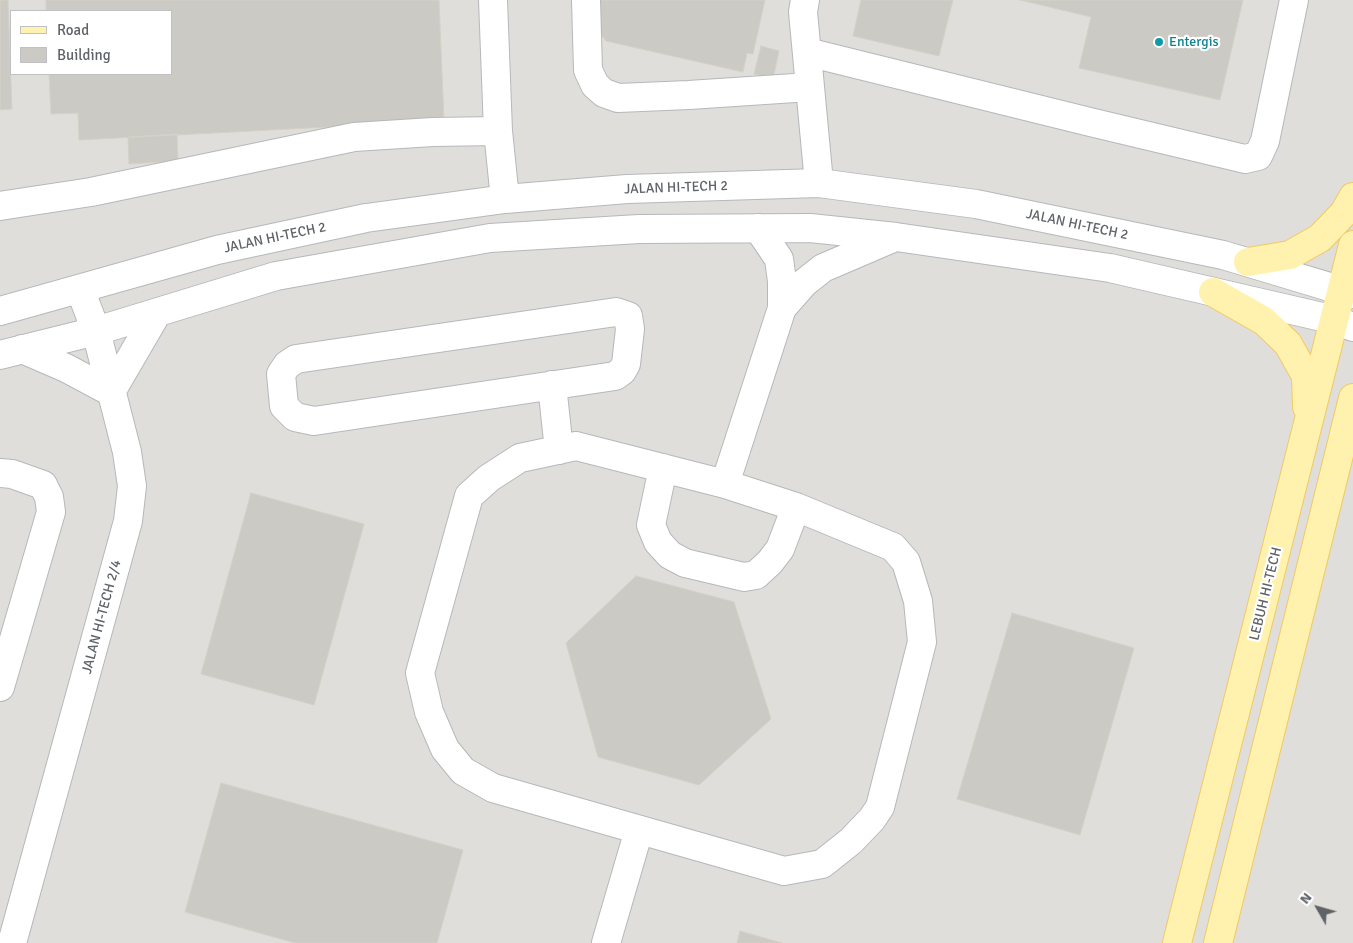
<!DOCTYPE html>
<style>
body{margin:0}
#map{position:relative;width:1353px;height:943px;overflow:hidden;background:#f1efe8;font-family:Signika,sans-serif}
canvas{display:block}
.legend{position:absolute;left:10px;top:10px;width:162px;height:65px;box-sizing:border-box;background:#fff;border:1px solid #bfc1c3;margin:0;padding:6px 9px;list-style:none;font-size:15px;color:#5f6368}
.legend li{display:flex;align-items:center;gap:10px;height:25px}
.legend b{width:25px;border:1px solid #bfc1c3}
.north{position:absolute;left:1293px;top:883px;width:50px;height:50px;-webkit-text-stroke:4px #fff;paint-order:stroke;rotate:308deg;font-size:14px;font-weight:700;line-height:20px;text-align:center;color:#5f6368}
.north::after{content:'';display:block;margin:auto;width:18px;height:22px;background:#5f6368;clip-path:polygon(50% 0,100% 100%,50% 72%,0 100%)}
</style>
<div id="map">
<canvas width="1353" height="943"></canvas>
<ul class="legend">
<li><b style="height:6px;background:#fff2af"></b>Road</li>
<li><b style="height:14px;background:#cccac5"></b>Building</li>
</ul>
<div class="north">N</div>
</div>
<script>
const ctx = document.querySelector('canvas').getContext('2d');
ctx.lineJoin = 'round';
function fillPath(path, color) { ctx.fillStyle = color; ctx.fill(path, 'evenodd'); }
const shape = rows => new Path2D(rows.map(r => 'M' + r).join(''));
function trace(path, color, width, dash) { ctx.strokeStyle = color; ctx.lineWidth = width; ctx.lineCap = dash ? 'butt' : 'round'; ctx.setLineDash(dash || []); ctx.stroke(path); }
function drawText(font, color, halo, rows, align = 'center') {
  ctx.font = font + ' Signika,sans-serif'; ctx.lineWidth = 4.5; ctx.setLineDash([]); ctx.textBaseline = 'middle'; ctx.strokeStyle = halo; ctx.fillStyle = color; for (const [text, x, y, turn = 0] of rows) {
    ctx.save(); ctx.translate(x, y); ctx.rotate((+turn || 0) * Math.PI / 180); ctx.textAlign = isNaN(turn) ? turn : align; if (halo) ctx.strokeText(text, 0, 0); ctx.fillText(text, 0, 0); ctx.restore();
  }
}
fillPath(shape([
 [0,0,1353,0,1353,943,0,943],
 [11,11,171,11,171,74,11,74]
]), '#e0deda');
const building = shape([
 [0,0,8,0,12,109,0,110,0,0],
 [46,0,439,0,444,121,79,140,78,113,51,114,49,74,171,74,171,11,46,11,46,0],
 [596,0,765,0,753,54,747,53,743,72,606,41,591,21,596,0],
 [861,0,953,0,939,56,853,36,861,0],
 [1020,0,1243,0,1220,100,1079,68,1091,17,1020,0],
 [761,46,779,51,773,79,754,74,761,46],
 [177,134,178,161,129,164,128,137,177,134],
 [251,493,364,524,314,705,201,674,251,493],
 [636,576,734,602,771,719,699,785,598,757,566,643,636,576],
 [1012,613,1134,648,1080,835,957,799,1012,613],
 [221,783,463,850,437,943,295,943,185,912,221,783],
 [740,931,782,943,737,943,740,931]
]);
fillPath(building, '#cccac5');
trace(building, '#d6d1c6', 1);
const minor = shape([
 [493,0,498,131,505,199],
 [586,0,588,70,595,85,604,93,618,98,689,95,810,87],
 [805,0,803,12,819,183],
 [807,52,1090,122,1245,159,1258,156,1265,141,1294,0],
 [0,206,91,192,354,137,433,132,498,131],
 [782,308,804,283,823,268,893,238],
 [0,311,217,250,366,218,505,199,627,189,819,183,976,204,1223,255,1353,294],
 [616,312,628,316,630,329,626,364,622,371,615,376,314,421,295,417,284,406,281,374,287,365,296,359,616,312],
 [22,349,66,368,111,392,157,313],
 [0,355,96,331,276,276,490,238,639,229,810,228,896,237,1110,268,1335,320,1353,327],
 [552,385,559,450],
 [576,446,725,484,796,507,893,547,906,562,918,601,922,642,880,807,872,819,851,841,822,864,784,871,493,788,463,771,445,749,429,712,420,673,469,496,489,478,520,458,576,446],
 [663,468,651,525,658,542,670,555,685,563,744,577,756,575,770,562,780,549,796,507],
 [0,473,12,474,43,485,49,497,51,512,0,687],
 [725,484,782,308,782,281,779,259,758,228],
 [12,943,128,521,132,486,127,452,96,331,80,289],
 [606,943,639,830]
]);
const major = shape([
 [1248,262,1290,255,1320,238,1344,213,1353,197],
 [1213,292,1264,321,1288,344,1306,376,1307,407],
 [1177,943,1353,245],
 [1218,943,1353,398]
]);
trace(minor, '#b5b8bc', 30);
trace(major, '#f2c960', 30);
trace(minor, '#fff', 28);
trace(major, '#fff2af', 28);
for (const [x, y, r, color] of [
 [1159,42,5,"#0f9aa8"]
]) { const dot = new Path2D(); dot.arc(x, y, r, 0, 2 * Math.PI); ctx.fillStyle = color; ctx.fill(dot); trace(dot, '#fff', 2); }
drawText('14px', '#0d838f', '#fff', [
 ["Entergis",1169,42]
], 'left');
drawText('14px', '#5f6368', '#fff', [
 ["JALAN HI-TECH 2",676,188,-2],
 ["JALAN HI-TECH 2",1077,225,12],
 ["JALAN HI-TECH 2",275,238,-12],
 ["LEBUH HI-TECH",1266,594,-76],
 ["JALAN HI-TECH 2/4",102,617,-75]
]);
</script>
